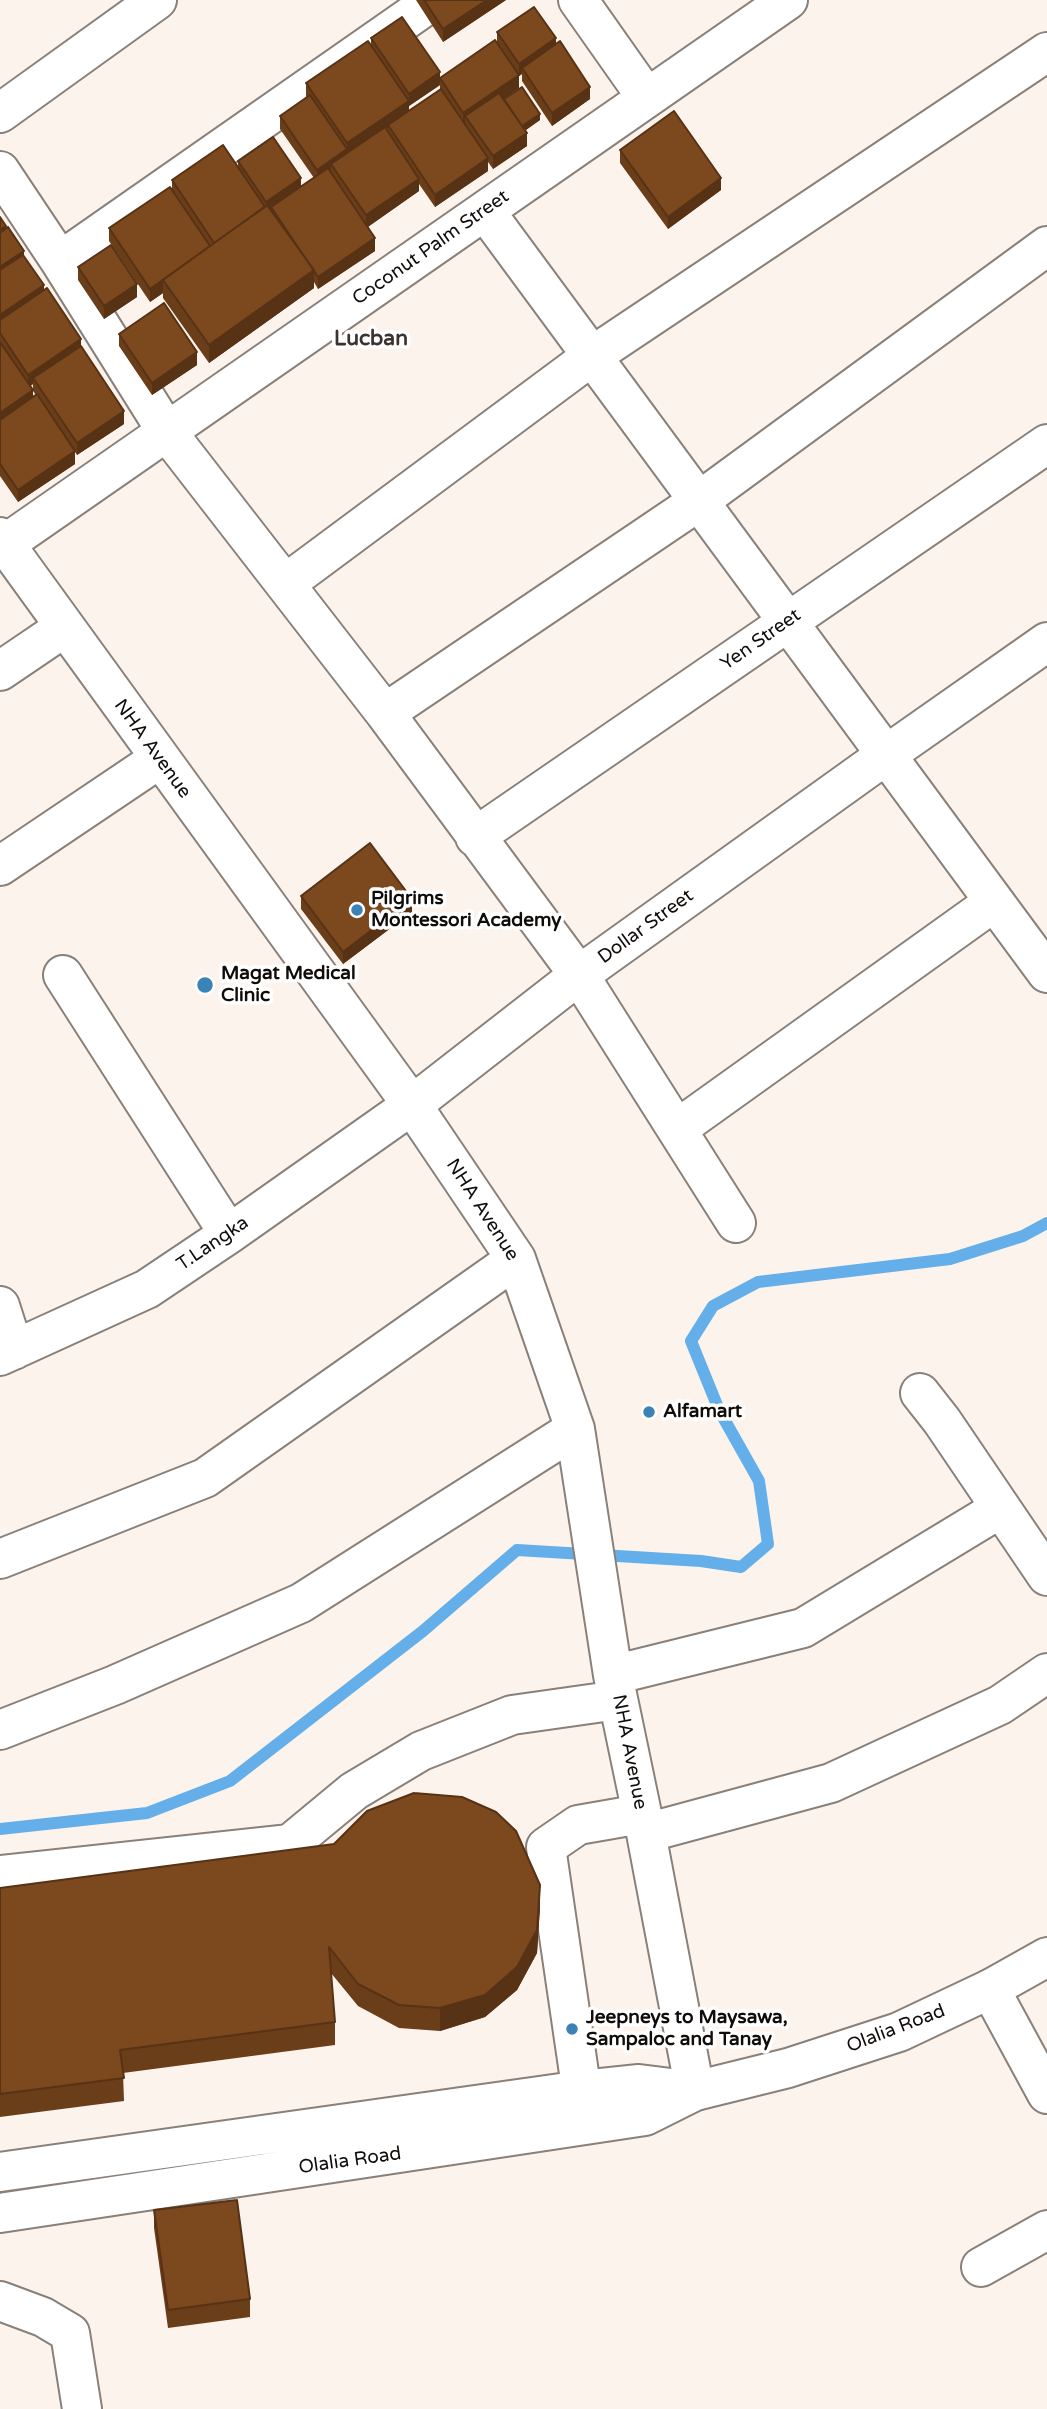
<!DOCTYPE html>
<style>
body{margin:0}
canvas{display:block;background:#fdf3ed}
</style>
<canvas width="1047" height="2409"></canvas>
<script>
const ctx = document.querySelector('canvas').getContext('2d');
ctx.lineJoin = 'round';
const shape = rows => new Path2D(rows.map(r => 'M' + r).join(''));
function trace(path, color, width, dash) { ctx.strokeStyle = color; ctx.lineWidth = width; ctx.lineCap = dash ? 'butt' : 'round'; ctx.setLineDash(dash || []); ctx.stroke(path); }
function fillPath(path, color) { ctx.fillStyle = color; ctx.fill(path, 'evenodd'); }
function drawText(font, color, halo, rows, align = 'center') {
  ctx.font = font + ' "Varela Round",sans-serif'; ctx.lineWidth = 7; ctx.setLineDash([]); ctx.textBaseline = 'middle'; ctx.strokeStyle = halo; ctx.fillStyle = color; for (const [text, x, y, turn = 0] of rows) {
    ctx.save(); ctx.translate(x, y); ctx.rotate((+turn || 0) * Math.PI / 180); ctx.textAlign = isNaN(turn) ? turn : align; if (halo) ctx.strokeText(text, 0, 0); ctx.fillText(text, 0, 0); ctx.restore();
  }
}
trace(shape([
 [0,1829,147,1813,230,1781,423,1631,517,1550,701,1561,741,1567,768,1544,759,1481,719,1410,691,1341,713,1306,758,1282,950,1259,1023,1236,1047,1223]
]), '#64afe9', 12);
const minor = shape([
 [578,0,647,98],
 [0,113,157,0],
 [0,171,60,261,167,432,385,713,579,975,736,1223],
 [485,211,1047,973],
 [60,261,434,0],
 [0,537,412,1105,516,1259,575,1429,613,1675,646,1833,695,2091],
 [5,544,788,0],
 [285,584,592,356,1047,52],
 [0,671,65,627],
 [385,713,699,501,1047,246],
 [475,837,1047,444],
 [0,866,159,759],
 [63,975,229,1234],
 [677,1129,994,902],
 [0,1306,14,1350],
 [0,1356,147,1289,229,1234,412,1105,579,975,886,755,1047,642],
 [920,1393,942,1421,1047,1576],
 [0,1559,205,1478,516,1259],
 [613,1675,803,1628,1001,1508],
 [0,1730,115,1685,301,1603,575,1429],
 [646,1833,831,1783,1000,1705,1047,1673],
 [0,1875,290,1844,354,1791,421,1751,512,1715,618,1700],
 [990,1989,1047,2094],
 [586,2121,546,1847,578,1825,641,1814],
 [981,2267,1047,2230],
 [0,2301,43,2317,70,2333,82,2409]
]);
const major = shape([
 [0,2172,582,2090,639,2084,695,2091],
 [0,2213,645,2116,695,2091,788,2068,899,2032,990,1989,1047,1957]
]);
trace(minor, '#89807a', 42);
trace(major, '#89807a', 42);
trace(minor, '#fff', 38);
trace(major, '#fff', 38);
fillPath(shape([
 [416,0,506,0,443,42],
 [497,32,556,44,590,99,552,126,522,81,522,74,519,76,519,88,503,99,540,120,525,130,527,146,493,169,488,162,488,171,435,207,419,184,419,191,368,227,375,251,318,289,314,282,314,288,209,363,163,298,163,293,150,302,109,241,109,228,172,190,172,180,238,168,238,161,301,187,314,178,280,129,280,116,307,98,306,96,306,83,371,45,371,38,440,78,497,43],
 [440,85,440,90,409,111,409,106],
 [620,150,721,190,668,229,620,163],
 [0,217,44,290,81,346,124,424,77,455,75,452,75,464,18,502,0,476],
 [33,384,33,391,36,395,33,397,30,386],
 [78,267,137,297,104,319,78,280],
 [119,334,197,365,152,395,119,346],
 [301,896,412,912,343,964,301,909],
 [0,1888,540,1907,537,1953,517,1990,485,2017,440,2031,399,2028,358,2006,331,1973,335,2022,335,2045,123,2073,124,2101,0,2117],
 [154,2210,250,2299,250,2317,168,2328,154,2228]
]), '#6b3e1a');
fillPath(shape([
 [487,0,506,0,443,42,443,29],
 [556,38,556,51,522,68,522,74,519,76,519,88,469,122,465,116,465,125,463,126,463,113,519,75,519,64],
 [440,72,440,85,409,106,409,94],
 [590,87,590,99,552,126,552,113],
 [409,101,409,114,388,125,388,128,347,156,331,164,331,173,317,182,317,170,347,149,347,143],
 [540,114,540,120,522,133,522,126],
 [527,133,527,146,493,169,493,156],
 [488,158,488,171,435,207,435,195],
 [301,178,301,191,271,207,271,211,266,215,266,202],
 [721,178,721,190,668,229,668,217],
 [419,179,419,191,366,228,366,215],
 [375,238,375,251,318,289,318,277],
 [24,251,24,263,0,280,0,267],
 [314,270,314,288,209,363,209,345],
 [163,280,163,293,150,302,150,289],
 [137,284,137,297,104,319,104,306],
 [44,285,44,298,0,328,0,315],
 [81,339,81,351,33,378,33,384,28,388,28,375],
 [197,352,197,365,152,395,152,383],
 [33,390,33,403,0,425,0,413],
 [124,411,124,424,77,455,77,443],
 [75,451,75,464,18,502,18,490],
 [412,899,412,912,343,964,343,952],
 [540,1885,540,1907,537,1953,517,1990,485,2017,440,2031,440,2008]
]), '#573215');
const building = shape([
 [424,0,487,0,443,29,424,0],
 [534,7,556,38,519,64,497,32,534,7],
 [402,17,440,72,409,94,371,38,402,17],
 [495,40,519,75,463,113,440,78,495,40],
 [368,41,409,101,347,143,306,83,368,41],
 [560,41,590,87,552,113,522,68,560,41],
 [522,87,540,114,522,126,504,99,522,87],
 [441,89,488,158,435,195,388,125,441,89],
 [499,93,527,133,493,156,465,116,499,93],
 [310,95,347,149,317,170,280,116,310,95],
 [674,111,721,178,668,217,620,150,674,111],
 [385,127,419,179,366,215,331,164,385,127],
 [273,137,301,178,266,202,238,161,273,137],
 [223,145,265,207,214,243,172,180,223,145],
 [328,168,375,238,318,277,271,207,328,168],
 [170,187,210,246,150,289,109,228,170,187],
 [267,205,314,270,209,345,163,280,267,205],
 [0,217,6,226,0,230,0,217],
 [8,227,24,251,0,267,0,233,8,227],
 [111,245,137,284,104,306,78,267,111,245],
 [23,255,44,285,0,315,0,270,23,255],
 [47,288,81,339,28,375,0,333,0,320,47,288],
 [164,303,197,352,152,383,119,334,164,303],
 [0,342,33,390,0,413,0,342],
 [81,346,124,411,77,443,33,378,81,346],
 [37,394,75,451,18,490,0,464,0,420,37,394],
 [370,843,412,899,343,952,301,896,370,843],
 [414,1793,462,1797,496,1812,516,1831,540,1885,537,1930,517,1967,485,1995,440,2008,399,2005,358,1984,329,1947,335,2022,120,2050,124,2078,0,2094,0,1888,334,1844,367,1811,414,1793],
 [237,2200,250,2299,168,2310,154,2210,237,2200]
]);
fillPath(building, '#7c481e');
trace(building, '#573215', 2);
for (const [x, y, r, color] of [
 [357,910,7,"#3b82b7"],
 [205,985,9,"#3b82b7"],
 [649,1412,7,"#3b82b7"],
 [572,2029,7,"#3b82b7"]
]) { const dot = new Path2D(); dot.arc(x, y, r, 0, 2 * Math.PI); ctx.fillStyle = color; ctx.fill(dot); trace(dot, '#fff', 2.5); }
drawText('19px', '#0f0c0a', '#fff', [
 ["Coconut Palm Street",431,248,-35],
 ["Yen Street",761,640,-35],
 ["NHA Avenue",152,749,54],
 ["Dollar Street",646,927,-36],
 ["NHA Avenue",482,1210,57],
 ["T.Langka",213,1244,-34],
 ["NHA Avenue",629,1752,79],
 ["Olalia Road",896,2029,-21],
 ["Olalia Road",350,2161,-8]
]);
drawText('bold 19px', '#0f0c0a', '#fff', [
 ["Pilgrims",371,899],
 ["Montessori Academy",371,921],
 ["Magat Medical",221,974],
 ["Clinic",221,996],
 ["Alfamart",663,1412],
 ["Jeepneys to Maysawa,",586,2018],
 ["Sampaloc and Tanay",586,2040]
], 'left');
drawText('bold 21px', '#3b332e', '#fff', [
 ["Lucban",371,339]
]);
</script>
